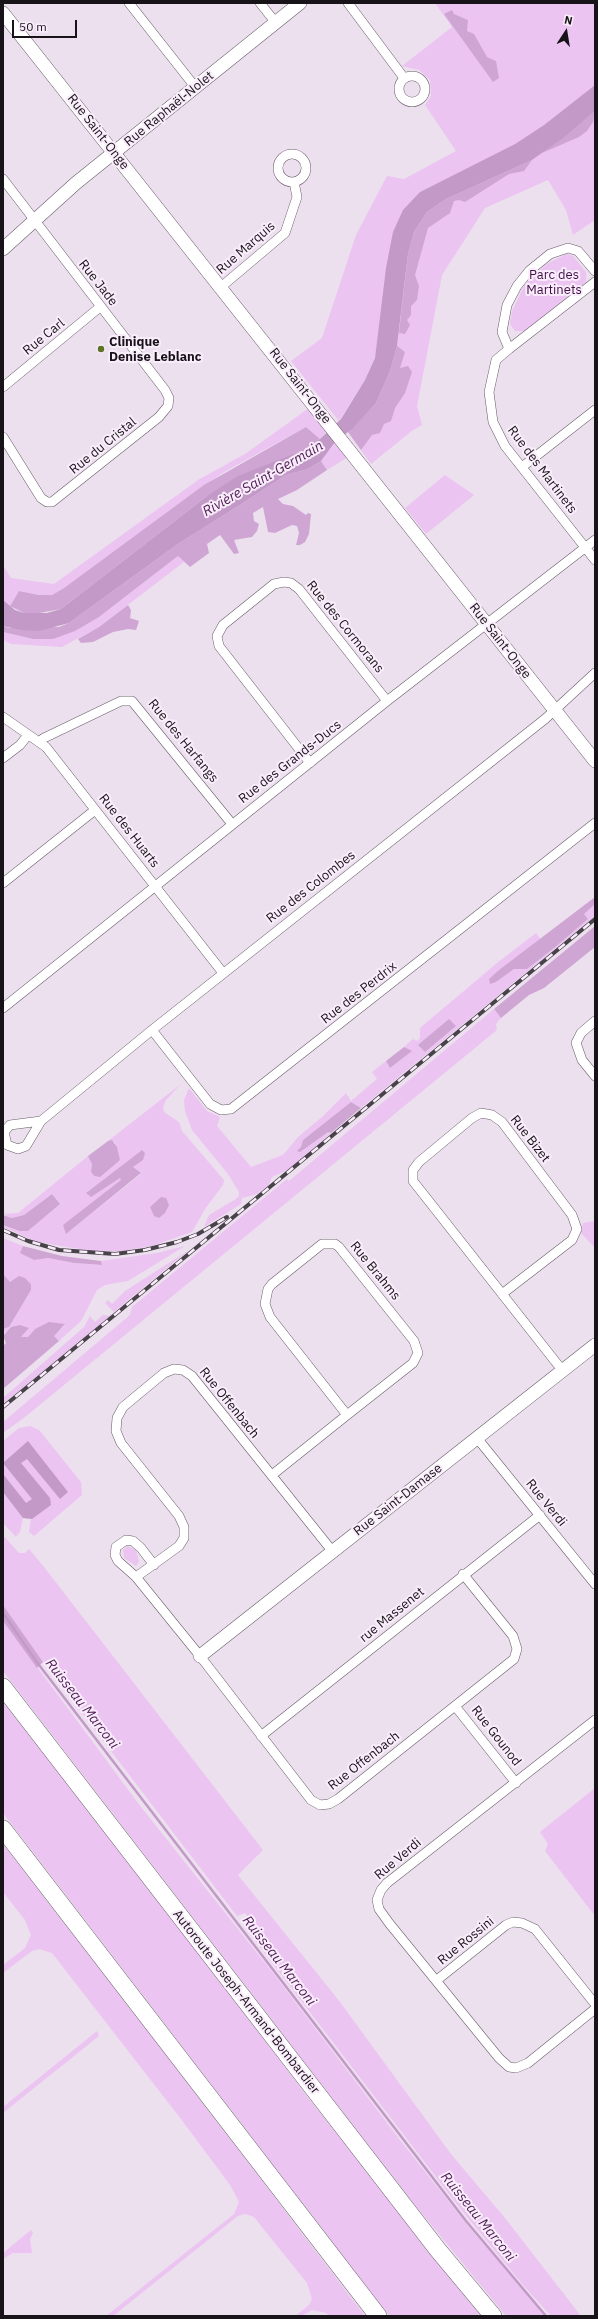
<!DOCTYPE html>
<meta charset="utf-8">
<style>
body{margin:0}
#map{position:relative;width:598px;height:2319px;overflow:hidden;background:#ece0ee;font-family:"IBM Plex Sans",sans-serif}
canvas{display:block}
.frame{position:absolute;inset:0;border:4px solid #171318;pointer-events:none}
.north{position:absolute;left:546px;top:12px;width:40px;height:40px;-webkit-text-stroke:3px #faedfb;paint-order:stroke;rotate:12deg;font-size:11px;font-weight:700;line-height:16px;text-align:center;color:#171318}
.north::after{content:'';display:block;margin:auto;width:14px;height:18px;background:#171318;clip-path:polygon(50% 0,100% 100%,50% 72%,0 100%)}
.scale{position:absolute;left:12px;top:20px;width:65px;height:18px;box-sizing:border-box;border:2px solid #171318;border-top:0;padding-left:5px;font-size:12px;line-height:14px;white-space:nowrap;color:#171318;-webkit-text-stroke:3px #faedfb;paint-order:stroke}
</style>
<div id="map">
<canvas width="598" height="2319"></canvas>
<div class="frame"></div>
<div class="north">N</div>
<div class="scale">50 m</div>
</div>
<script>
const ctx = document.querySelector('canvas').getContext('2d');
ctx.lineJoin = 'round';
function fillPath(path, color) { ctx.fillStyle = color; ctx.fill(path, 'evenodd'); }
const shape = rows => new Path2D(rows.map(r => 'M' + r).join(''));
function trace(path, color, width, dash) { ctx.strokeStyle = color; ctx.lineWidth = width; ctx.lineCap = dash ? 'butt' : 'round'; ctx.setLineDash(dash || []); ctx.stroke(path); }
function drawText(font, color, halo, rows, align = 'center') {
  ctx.font = font + ' "IBM Plex Sans",sans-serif'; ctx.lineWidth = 4; ctx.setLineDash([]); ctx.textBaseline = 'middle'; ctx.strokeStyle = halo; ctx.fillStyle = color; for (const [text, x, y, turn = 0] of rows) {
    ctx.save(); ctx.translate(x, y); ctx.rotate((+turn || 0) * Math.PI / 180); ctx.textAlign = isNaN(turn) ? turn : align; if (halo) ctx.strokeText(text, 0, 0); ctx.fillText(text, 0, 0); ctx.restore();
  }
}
fillPath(shape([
 [435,3,595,3,595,85,544,125,515,144,420,192,381,320,375,358,365,380,339,421,291,361,322,338,356,235,387,176,404,179,456,151,425,105,431,96,430,80,419,70,402,66,452,27],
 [595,111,595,220,573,235,566,210,548,180,485,208,442,275,417,406,422,425,413,430,371,464,348,432,376,403,390,371,397,346,408,254,446,199,532,160,563,138],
 [566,254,573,256,586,272,586,282,524,331,515,331,510,324,512,311,524,286,545,265],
 [309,408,327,431,320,439,306,427,224,472,64,588,52,595,39,595,19,591,10,606,3,600,3,565,11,578,54,584,198,480,245,454],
 [335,442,348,457,327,470,321,461],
 [445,475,474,495,426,534,405,508],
 [178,556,184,562,99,627,62,647,11,644,3,640,3,632,33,639,99,617],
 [595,904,595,916,361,1108,351,1102,303,1140,301,1147,328,1132,331,1133,288,1170,272,1177,269,1185,257,1194,242,1198,241,1204,204,1227,209,1215,236,1199,239,1196,239,1192,228,1174,192,1130,185,1111,184,1100,189,1088,207,1111,220,1117,217,1126,251,1167,283,1155,298,1137,322,1117,346,1093,351,1101,377,1079,372,1072,386,1061,390,1068,409,1050,404,1047,413,1039,417,1041,420,1038,420,1028,497,963,536,933,541,940,489,979,496,982,514,969,546,952,559,944,588,919,584,914],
 [494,1009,501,1018,496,1024,497,1030,25,1417,3,1433,3,1422,130,1315,132,1307,287,1179,289,1181],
 [181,1084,166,1100,163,1107,164,1112,179,1122,182,1131,224,1180,223,1185,205,1209,192,1232,152,1246,122,1251,91,1251,37,1242,3,1227,3,1225,18,1231,28,1231,60,1204,52,1194,24,1215,12,1218,3,1214,18,1213,88,1156,93,1164,91,1172,94,1176,120,1160,115,1142,108,1141],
 [142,1150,133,1167,141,1174,66,1234,122,1180,120,1178,86,1193],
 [595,1221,595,1248,581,1233,583,1223],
 [3,1238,23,1246,21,1253,34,1260,48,1258,74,1263,101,1265,101,1261,157,1253,185,1246,128,1281,105,1285,97,1290,81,1321,59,1341,53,1336,65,1325,35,1329,28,1337,21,1337,29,1328,5,1332,3,1336,3,1329,9,1327,31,1290,31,1284,25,1278,10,1283,3,1274],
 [189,1250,114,1312,105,1303,108,1300,112,1304,125,1291],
 [103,1315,111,1316,3,1404,3,1398,84,1327,90,1316,95,1322],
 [30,1426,39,1430,81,1482,82,1495,34,1536,29,1532,31,1519,23,1518,20,1532,16,1537,3,1523,3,1441,19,1428],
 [3,1535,19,1553,25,1553,29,1549,44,1567,263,1850,238,1875,340,2002,451,2154,505,2218,581,2316,551,2316,522,2284,459,2207,244,1926,251,1922,245,1913,237,1916,43,1662,3,1605],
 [127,1546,136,1550,139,1561,136,1566,124,1558,123,1550],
 [3,1621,141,1807,277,1978,400,2140,468,2226,546,2316,506,2316,410,2199,3,1671],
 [3,1697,306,2095,481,2316,390,2316,386,2312,3,1813],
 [595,1788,595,1916,545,1851,548,1844,540,1832],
 [3,1844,154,2039,365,2316,329,2316,326,2313,312,2310,302,2316,295,2316,309,2305,312,2299,307,2283,254,2217,246,2214,238,2216,113,2316,106,2316,234,2214,239,2202,230,2185,181,2119,52,1953,39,1949,32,1951,3,1973,3,1965,25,1948,31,1935,25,1920,3,1892],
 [97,2031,99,2036,3,2113,3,2107],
 [31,2230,33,2233,30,2239,32,2253,13,2253,3,2259,3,2253]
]), '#ecc4f1');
fillPath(shape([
 [452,10,454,14,468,20,467,31,474,34,487,57,496,61,499,78,493,82,444,14],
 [595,111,593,122,587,131,579,137,542,153],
 [532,160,524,171,509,174,465,202,459,200,454,201,450,213,428,228,415,275,419,286,417,300,411,306,411,315,407,320,410,325,405,334,399,333,408,254,414,232,427,212,446,199],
 [397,346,405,352,400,368,408,366,412,372,405,393,395,408,391,421,384,424,380,433,372,435,361,450,348,432,376,403,390,371],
 [306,427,320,439,304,450,207,496,61,609,34,614,24,613,10,606,19,591,39,595,52,595,64,588,204,485],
 [321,461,327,470,297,490,278,499,283,504,293,506,306,515,308,513,311,514,309,534,305,542,300,545,296,545,299,533,297,526,292,525,275,533,268,532,263,507,253,513,254,521,259,524,257,531,252,537,234,540,239,553,234,554,220,535,207,544,209,553,190,567,178,556,99,617,75,631,53,639,33,639,3,632,3,626,9,628,59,627,69,623,178,544,243,503,286,475,308,469],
 [128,605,131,610,130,618,139,621,136,630,128,629,113,632,93,642,81,643,78,639,99,627],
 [595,897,595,904,584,914,588,919,559,944,527,969,514,969,496,982,490,984,489,979,499,970],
 [595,926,595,947,544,988,529,995,501,1018,494,1009],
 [449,1019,456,1026,425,1052,418,1045],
 [404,1047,412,1051,390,1068,386,1061],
 [351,1102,361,1108,331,1133,328,1132,300,1152,297,1151,301,1147,303,1140],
 [112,1140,117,1147,120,1160,100,1177,94,1176,91,1172,92,1164,88,1156,108,1141],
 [142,1150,145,1153,143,1160,133,1167,141,1173,66,1234,63,1225,121,1180,120,1178,91,1197,86,1193],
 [52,1194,60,1204,28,1231,19,1231,3,1225,3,1215,12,1218,24,1215],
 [161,1197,166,1198,169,1205,165,1213,159,1218,154,1216,150,1207],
 [23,1246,62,1256,101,1261,102,1265,74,1263,48,1258,34,1260,20,1253],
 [3,1274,10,1282,19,1276,25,1278,31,1284,31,1290,9,1327,3,1329],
 [49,1322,65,1324,54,1336,59,1341,3,1389,3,1346,6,1343,3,1336,11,1327,20,1325,29,1328,21,1337,28,1337,35,1329],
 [3,1605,43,1662,37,1668,3,1621]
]), '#cfa5d4');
fillPath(shape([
 [595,85,595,111,563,138,532,160,446,199,427,212,414,232,408,254,397,346,390,371,376,403,352,429,335,442,321,461,308,469,286,475,243,503,178,544,69,623,39,631,21,630,3,626,3,600,15,610,24,613,47,613,61,609,207,496,238,476,304,450,320,439,341,419,365,380,375,358,386,268,393,232,403,210,420,192,515,144,544,125],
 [28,1441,68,1492,60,1499,27,1459,21,1463,50,1498,51,1505,32,1519,23,1518,3,1492,3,1474,26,1503,32,1499,3,1463]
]), '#c299c7');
trace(shape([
 [3,1613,36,1661,466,2221,546,2316]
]), '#c299c7', 2.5);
const street = shape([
 [129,3,196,88],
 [260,3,276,23],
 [348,3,404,78],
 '399 89a13 13 0 1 1 26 0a13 13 0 1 1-26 0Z',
 '278 168a14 14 0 1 1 28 0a14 14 0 1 1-28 0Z',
 [3,179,165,390,169,398,168,406,159,417,52,502,47,502,41,498,3,437],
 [595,271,578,251,568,248,550,254,529,271,517,286,507,305,502,332,509,349,496,360,489,392,493,422,505,446,595,560],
 [221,287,285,233,297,197,294,182],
 [509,349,595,282],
 [3,387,100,307],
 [522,467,595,410],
 [3,717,46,747,223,973],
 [39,742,44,738,121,701,132,701,232,824],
 [3,758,20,745,28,735],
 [310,763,219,646,217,636,223,625,274,584,284,582,291,583,299,589,387,701],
 [3,883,95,810],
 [3,1008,387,701,595,540],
 [595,1021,581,1033,576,1043,582,1060,595,1076],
 [152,1030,210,1104,221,1110,231,1109,595,823],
 [41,1121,10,1125,4,1132,7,1145,18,1149,26,1146,41,1121,152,1030,545,719,595,673],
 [502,1294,572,1240,577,1229,572,1215,502,1122,492,1115,481,1113,472,1118,419,1162,413,1170,413,1181,562,1370],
 [477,1438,595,1584],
 [272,1475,347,1415,413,1363,418,1353,414,1341,339,1247,335,1244,322,1244,272,1284,268,1289,265,1304,270,1317,347,1415],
 [154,1565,141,1548,133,1541,126,1540,116,1547,115,1555,118,1561,136,1577,200,1656,311,1800,320,1805,329,1804,338,1799,514,1659,517,1649,513,1636,463,1574],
 [136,1577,179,1546,184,1538,184,1527,179,1516,121,1443,116,1431,117,1418,123,1407,164,1373,174,1369,183,1370,192,1376,333,1552],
 [455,1706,516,1783],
 [595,1720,387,1883,381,1890,377,1900,379,1909,389,1923,499,2058,509,2067,516,2068,528,2063,595,2009],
 [261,1736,540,1515],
 [437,1980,506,1925,513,1922,522,1923,535,1929,595,2004]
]);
const secondary = shape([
 [3,13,595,761],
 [3,249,76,183,300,3],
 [200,1656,595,1345]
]);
const highway = shape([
 [3,1687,438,2250,493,2316],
 [3,1829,378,2316]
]);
trace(street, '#675c68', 10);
trace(secondary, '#675c68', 14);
trace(highway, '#675c68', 18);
trace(street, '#fff', 9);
trace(secondary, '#fff', 13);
trace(highway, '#fff', 17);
const rail = shape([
 [3,1230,28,1241,59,1250,115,1254,145,1250,177,1242,198,1234,227,1217],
 [3,1407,595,919]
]);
trace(rail, '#484249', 4);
trace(rail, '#faedfb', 2.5, [8]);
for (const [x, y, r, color] of [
 [101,349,4,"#5d7426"]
]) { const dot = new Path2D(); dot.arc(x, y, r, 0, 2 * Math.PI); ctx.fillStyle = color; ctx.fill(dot); trace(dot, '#faedfb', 1.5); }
drawText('13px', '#171318', '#faedfb', [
 ["Rue Raphaël-Nolet",169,109,-39],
 ["Rue Saint-Onge",98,132,52],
 ["Rue Marquis",246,248,-41],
 ["Rue Jade",98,283,52],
 ["Rue Carl",44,337,-39],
 ["Rue Saint-Onge",300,386,52],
 ["Rue du Cristal",103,446,-39],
 ["Rue des Martinets",542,470,53],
 ["Rue des Cormorans",345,627,51],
 ["Rue Saint-Onge",500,641,52],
 ["Rue des Harfangs",183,741,51],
 ["Rue des Grands-Ducs",290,762,-38],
 ["Rue des Huarts",129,831,52],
 ["Rue des Colombes",311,887,-38],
 ["Rue des Perdrix",359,993,-38],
 ["Rue Bizet",530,1139,52],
 ["Rue Brahms",375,1271,51],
 ["Rue Offenbach",229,1403,51],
 ["Rue Saint-Damase",398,1500,-38],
 ["Rue Verdi",546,1503,51],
 ["rue Massenet",392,1615,-39],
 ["Rue Gounod",496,1736,52],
 ["Rue Offenbach",364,1761,-38],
 ["Rue Verdi",398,1859,-40],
 ["Rue Rossini",466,1941,-39],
 ["Autoroute Joseph-Armand-Bombardier",246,2002,52]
]);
drawText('13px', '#410f48', '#faedfb', [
 ["Parc des",554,275],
 ["Martinets",554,290]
]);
drawText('bold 13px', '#171318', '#faedfb', [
 ["Clinique",109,342],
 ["Denise Leblanc",109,357]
], 'left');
drawText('italic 14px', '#4d1b53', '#faedfb', [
 ["Rivière Saint-Germain",263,479,-30],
 ["Ruisseau Marconi",82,1704,52],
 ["Ruisseau Marconi",279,1961,52],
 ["Ruisseau Marconi",478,2217,51]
]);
</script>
